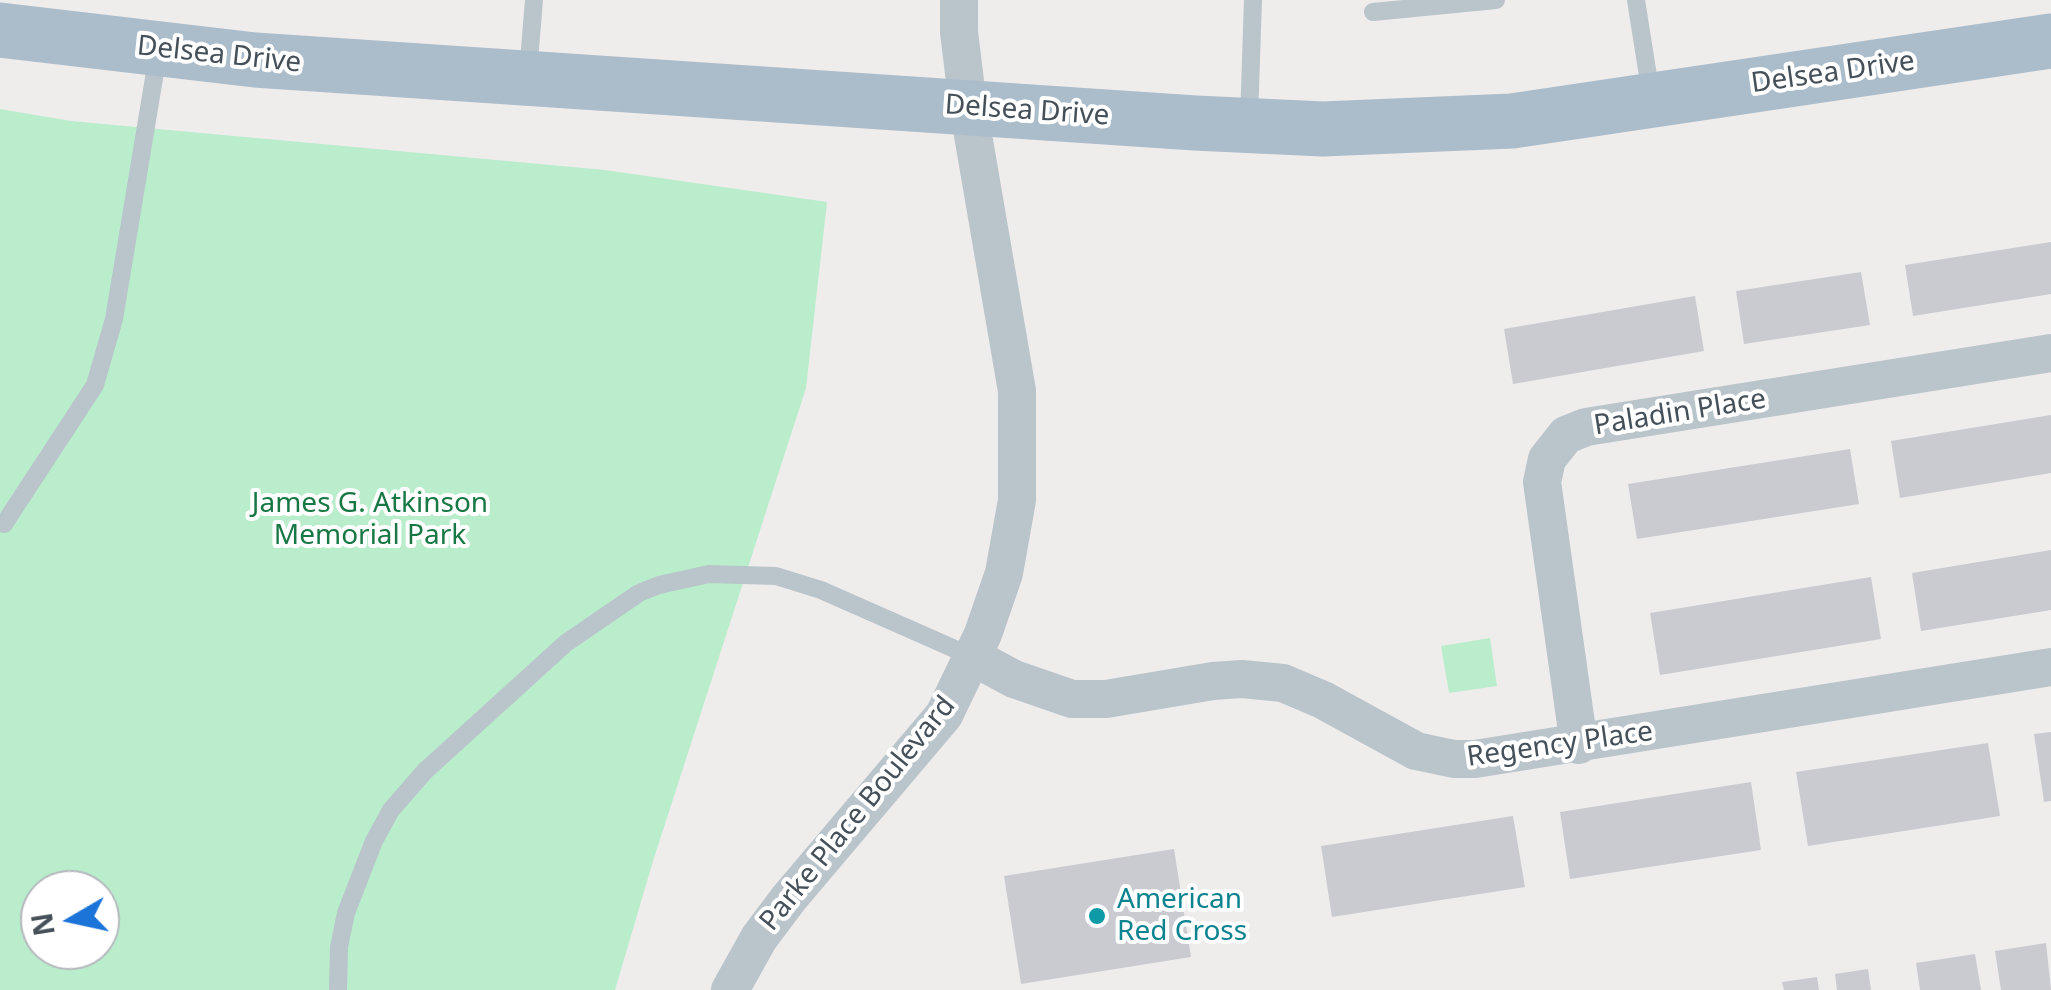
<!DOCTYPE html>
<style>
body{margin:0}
#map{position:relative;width:2051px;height:990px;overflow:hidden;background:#efecec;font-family:"Noto Sans",sans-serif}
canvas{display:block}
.north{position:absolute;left:20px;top:870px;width:100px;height:100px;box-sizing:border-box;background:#fff;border:2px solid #b5b9bd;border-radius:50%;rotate:261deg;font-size:28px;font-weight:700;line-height:40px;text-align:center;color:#455059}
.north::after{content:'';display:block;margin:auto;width:35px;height:45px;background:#1c74d9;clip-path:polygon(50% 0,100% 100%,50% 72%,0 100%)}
</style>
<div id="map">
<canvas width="2051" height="990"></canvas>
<div class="north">N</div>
</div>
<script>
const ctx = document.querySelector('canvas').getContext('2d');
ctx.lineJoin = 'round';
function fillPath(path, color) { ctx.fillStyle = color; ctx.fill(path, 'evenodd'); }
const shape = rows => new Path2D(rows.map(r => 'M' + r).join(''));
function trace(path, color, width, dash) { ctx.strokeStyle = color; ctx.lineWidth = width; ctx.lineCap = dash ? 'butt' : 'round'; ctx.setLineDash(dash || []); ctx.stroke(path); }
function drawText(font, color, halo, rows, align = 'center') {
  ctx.font = font + ' "Noto Sans",sans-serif'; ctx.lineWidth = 8; ctx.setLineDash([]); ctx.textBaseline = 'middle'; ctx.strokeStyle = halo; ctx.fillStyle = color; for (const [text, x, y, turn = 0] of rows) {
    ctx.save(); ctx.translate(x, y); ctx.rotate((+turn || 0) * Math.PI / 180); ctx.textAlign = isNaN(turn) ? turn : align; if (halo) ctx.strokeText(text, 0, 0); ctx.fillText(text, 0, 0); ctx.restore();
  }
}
fillPath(shape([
 [0,109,71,121,605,170,827,202,806,388,653,861,615,990,0,990],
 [40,890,100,890,100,950,40,950],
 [1490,638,1497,686,1449,693,1441,646]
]), '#b9edcc');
fillPath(shape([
 [2051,242,2051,294,1913,316,1905,265],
 [1861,272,1870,325,1744,344,1736,291],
 [1695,296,1704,351,1513,384,1504,329],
 [2051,415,2051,473,1900,498,1891,441],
 [1850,449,1859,504,1637,539,1628,484],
 [2051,550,2051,610,1921,631,1912,573],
 [1871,577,1881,639,1660,675,1650,613],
 [2051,732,2051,801,2044,802,2034,734],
 [1988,743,2000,816,1808,846,1796,772],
 [1751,782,1761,850,1570,879,1560,812],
 [1513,816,1525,887,1332,917,1321,846],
 [1174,849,1191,957,1021,984,1004,876],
 [2046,943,2051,990,2001,990,1995,951],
 [1975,954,1981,990,1920,990,1916,963],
 [1868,969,1871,990,1837,990,1835,974],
 [1817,977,1819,990,1784,990,1782,982]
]), '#c9cbd1');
trace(shape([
 [1636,0,1651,95],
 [1373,12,1496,0],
 [528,73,534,0],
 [1249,119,1253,0],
 [4,524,95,385,114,319,158,54],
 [338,990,339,947,346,913,374,841,391,810,425,771,566,643,639,593,659,585,709,574,776,576,821,590,973,657]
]), '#bac4cb', 18);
trace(shape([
 [973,657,1014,679,1072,699,1106,699,1213,681,1242,679,1283,683,1323,700,1416,751,1454,759,1475,759,2051,667],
 [1579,745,1542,482,1547,459,1566,435,1586,427,2051,353],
 [730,990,759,938,789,898,944,715,983,634,1004,573,1017,500,1017,391,968,106,959,32,959,0]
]), '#bac4cb', 38);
trace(shape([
 [0,30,255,60,1195,123,1323,129,1512,121,2051,41]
]), '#abbccb', 55);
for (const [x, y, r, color] of [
 [1097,916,10,"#0f9aa8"]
]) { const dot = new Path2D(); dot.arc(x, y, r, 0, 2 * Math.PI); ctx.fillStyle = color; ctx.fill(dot); trace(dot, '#fff', 4); }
drawText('28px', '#455059', '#fff', [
 ["Delsea Drive",219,55,6],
 ["Delsea Drive",1833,73,-8],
 ["Delsea Drive",1027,111,4],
 ["Paladin Place",1680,413,-9],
 ["Regency Place",1560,745,-8],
 ["Parke Place Boulevard",858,814,-51]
]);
drawText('28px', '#187845', '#fff', [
 ["James G. Atkinson",370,504],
 ["Memorial Park",370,536]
]);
drawText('28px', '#0d838f', '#fff', [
 ["American",1117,900],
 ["Red Cross",1117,932]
], 'left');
</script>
